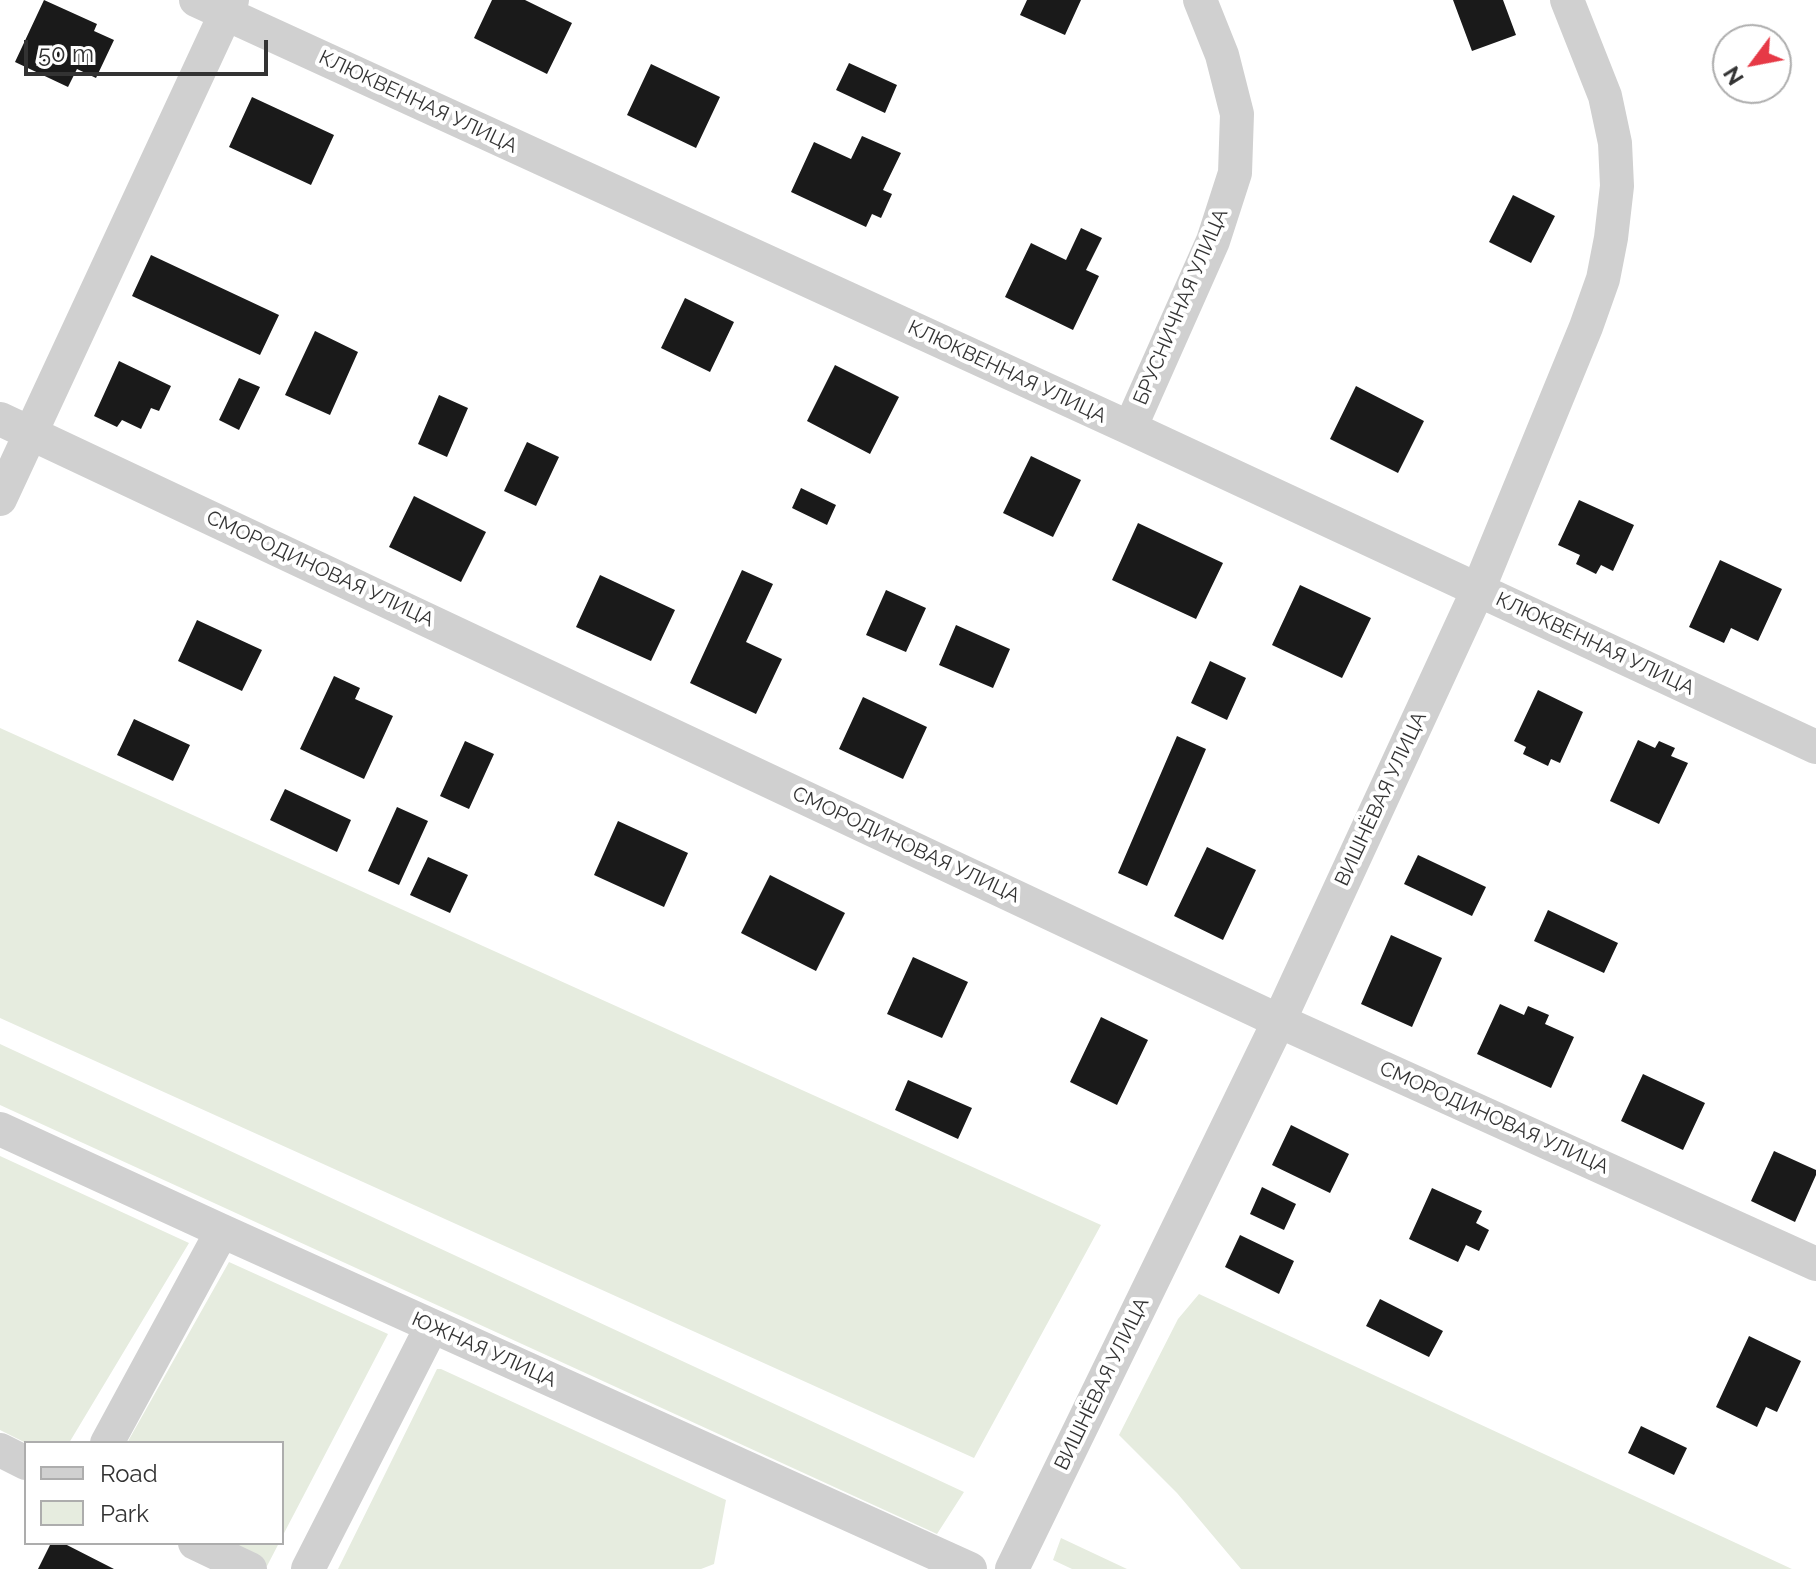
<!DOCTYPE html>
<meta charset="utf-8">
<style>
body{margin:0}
#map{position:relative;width:1816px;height:1569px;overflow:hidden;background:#fff;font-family:Raleway,sans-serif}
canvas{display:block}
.legend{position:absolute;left:24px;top:1441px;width:260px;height:104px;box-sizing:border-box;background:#fff;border:2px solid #adadad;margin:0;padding:10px 14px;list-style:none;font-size:24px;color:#333}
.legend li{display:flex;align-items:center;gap:16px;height:40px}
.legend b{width:40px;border:2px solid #adadad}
.north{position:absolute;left:1712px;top:24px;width:80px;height:80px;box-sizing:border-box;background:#fff;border:2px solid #adadad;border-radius:50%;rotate:238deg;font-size:22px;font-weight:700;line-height:32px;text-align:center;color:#333}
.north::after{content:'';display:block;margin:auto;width:28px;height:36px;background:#e63946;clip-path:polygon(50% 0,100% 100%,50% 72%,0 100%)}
.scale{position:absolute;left:24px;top:40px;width:244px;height:36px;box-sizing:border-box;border:4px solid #333;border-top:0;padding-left:10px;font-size:24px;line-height:28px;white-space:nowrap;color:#333;-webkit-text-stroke:6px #fff;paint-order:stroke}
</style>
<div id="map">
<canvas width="1816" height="1569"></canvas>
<ul class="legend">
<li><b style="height:10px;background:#d0d0d0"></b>Road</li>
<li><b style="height:22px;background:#e6ecdf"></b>Park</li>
</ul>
<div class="north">N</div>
<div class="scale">50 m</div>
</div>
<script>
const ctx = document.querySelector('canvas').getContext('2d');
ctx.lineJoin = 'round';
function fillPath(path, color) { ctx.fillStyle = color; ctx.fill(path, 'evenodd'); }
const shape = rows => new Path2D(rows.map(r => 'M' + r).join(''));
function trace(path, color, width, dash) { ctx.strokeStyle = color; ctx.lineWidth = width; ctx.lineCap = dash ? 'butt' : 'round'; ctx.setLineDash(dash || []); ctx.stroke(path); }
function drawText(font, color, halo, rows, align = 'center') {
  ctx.font = font + ' Raleway,sans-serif'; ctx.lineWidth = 8; ctx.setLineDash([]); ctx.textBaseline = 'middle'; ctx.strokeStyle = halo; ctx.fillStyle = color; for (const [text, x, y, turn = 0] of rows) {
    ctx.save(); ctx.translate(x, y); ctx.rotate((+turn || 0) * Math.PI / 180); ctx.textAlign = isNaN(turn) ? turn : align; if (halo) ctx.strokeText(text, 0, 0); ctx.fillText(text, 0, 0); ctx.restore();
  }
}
fillPath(shape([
 [0,728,1101,1225,974,1458,0,1018],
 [0,1044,964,1492,937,1534,0,1105],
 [0,1156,189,1243,69,1443,26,1443,0,1430],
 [229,1262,388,1334,282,1537,282,1443,127,1443],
 [1199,1294,1792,1569,1241,1569,1177,1493,1119,1435,1178,1319],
 [437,1369,441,1369,726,1500,714,1564,701,1569,338,1569],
 [1061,1538,1127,1569,1072,1569,1053,1560],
 [224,1543,279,1543,267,1566]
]), '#e6ecdf');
fillPath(shape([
 [44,0,97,24,94,31,114,40,96,78,77,69,68,87,15,62],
 [492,0,525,0,572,23,547,74,474,38],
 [1027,0,1081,0,1065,35,1020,15],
 [1453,0,1503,0,1516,35,1472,51],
 [849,63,897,85,885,113,836,90],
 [651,64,720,97,696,148,627,115],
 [252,97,334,135,311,185,229,147],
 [862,136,901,153,883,190,892,194,881,218,872,214,866,227,791,192,814,142,851,159],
 [1513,195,1555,216,1531,263,1489,242],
 [1081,228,1102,238,1086,270,1099,276,1073,330,1005,297,1031,243,1066,260],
 [151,255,279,315,260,355,132,296],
 [685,298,734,322,710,372,661,348],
 [315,331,358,352,330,415,285,395],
 [119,361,171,386,159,411,151,408,141,429,122,420,117,427,94,416],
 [835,365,899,397,870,454,807,421],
 [239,378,260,387,239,430,219,420],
 [1356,386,1424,421,1398,473,1330,439],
 [439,395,468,408,447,457,418,444],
 [527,442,559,457,536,506,504,491],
 [1031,456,1081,480,1053,537,1003,513],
 [801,488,836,505,827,525,792,508],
 [414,496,486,532,461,582,389,547],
 [1579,500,1634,525,1613,571,1601,565,1596,574,1576,564,1580,555,1558,545],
 [1138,523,1223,563,1196,619,1112,580],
 [1720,560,1782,589,1758,641,1731,628,1724,643,1689,627],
 [742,570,773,584,746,642,782,659,756,714,690,683],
 [600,575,675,610,651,661,576,627],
 [1300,585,1371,618,1342,678,1272,645],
 [886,590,926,608,906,652,866,635],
 [197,620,262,650,242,691,178,661],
 [956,625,1010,649,993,688,939,665],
 [1210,661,1246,678,1227,720,1191,703],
 [334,676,360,688,355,699,393,716,364,779,300,749],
 [1538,690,1583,712,1560,763,1551,759,1548,766,1523,754,1526,747,1514,741],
 [863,697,927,727,903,779,839,749],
 [134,719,190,745,173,781,117,755],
 [1177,736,1206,749,1147,886,1118,873],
 [1638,740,1655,748,1659,741,1675,748,1671,756,1688,763,1659,824,1610,801],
 [465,741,494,754,469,809,440,796],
 [285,789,351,820,337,852,270,820],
 [397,807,428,821,399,885,368,871],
 [618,821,688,853,664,907,594,875],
 [1207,847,1256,870,1223,940,1174,916],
 [1418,855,1486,887,1472,916,1404,884],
 [428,857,468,875,450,913,410,895],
 [770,875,845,913,816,971,741,933],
 [1548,910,1618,943,1604,973,1534,941],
 [1391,935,1442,958,1412,1027,1361,1004],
 [913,957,968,982,942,1038,887,1014],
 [1500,1004,1524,1015,1528,1006,1549,1015,1545,1024,1574,1037,1551,1088,1477,1054],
 [1101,1017,1148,1040,1117,1105,1070,1082],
 [1643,1074,1705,1103,1683,1150,1621,1121],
 [908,1080,972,1108,958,1139,895,1110],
 [1291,1125,1349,1154,1330,1193,1272,1165],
 [1774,1151,1816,1170,1816,1175,1795,1222,1751,1201],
 [1262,1187,1296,1204,1284,1230,1250,1214],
 [1432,1188,1482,1211,1476,1223,1489,1230,1479,1251,1466,1245,1458,1262,1409,1239],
 [1240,1235,1294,1261,1279,1294,1225,1267],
 [1380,1299,1443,1331,1429,1357,1366,1326],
 [1749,1336,1801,1361,1777,1412,1766,1407,1757,1427,1716,1407],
 [1641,1426,1687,1448,1674,1475,1628,1453],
 [51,1543,63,1543,114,1569,38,1569]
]), '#1a1a1a');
trace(shape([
 [196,0,1130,428,1816,747],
 [0,419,1279,1021,1816,1264],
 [1130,428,1213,241,1235,173,1237,114,1222,55,1200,0],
 [0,499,232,0],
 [0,1129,222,1231,970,1569],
 [107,1443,222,1231],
 [0,1450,26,1463],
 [195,1543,250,1569],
 [308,1569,432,1326],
 [1012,1569,1279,1021,1478,590,1586,327,1603,279,1611,238,1617,186,1615,143,1605,96,1567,0]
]), '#d0d0d0', 34);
drawText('20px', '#333', '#fff', [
 ["КЛЮКВЕННАЯ УЛИЦА",418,102,25],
 ["БРУСНИЧНАЯ УЛИЦА",1181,307,-67],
 ["КЛЮКВЕННАЯ УЛИЦА",1007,372,25],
 ["СМОРОДИНОВАЯ УЛИЦА",320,569,25],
 ["КЛЮКВЕННАЯ УЛИЦА",1595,644,25],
 ["ВИШНЁВАЯ УЛИЦА",1381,799,-65],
 ["СМОРОДИНОВАЯ УЛИЦА",906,845,25],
 ["СМОРОДИНОВАЯ УЛИЦА",1494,1118,24],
 ["ЮЖНАЯ УЛИЦА",484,1350,24],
 ["ВИШНЁВАЯ УЛИЦА",1102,1384,-64]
]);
</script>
